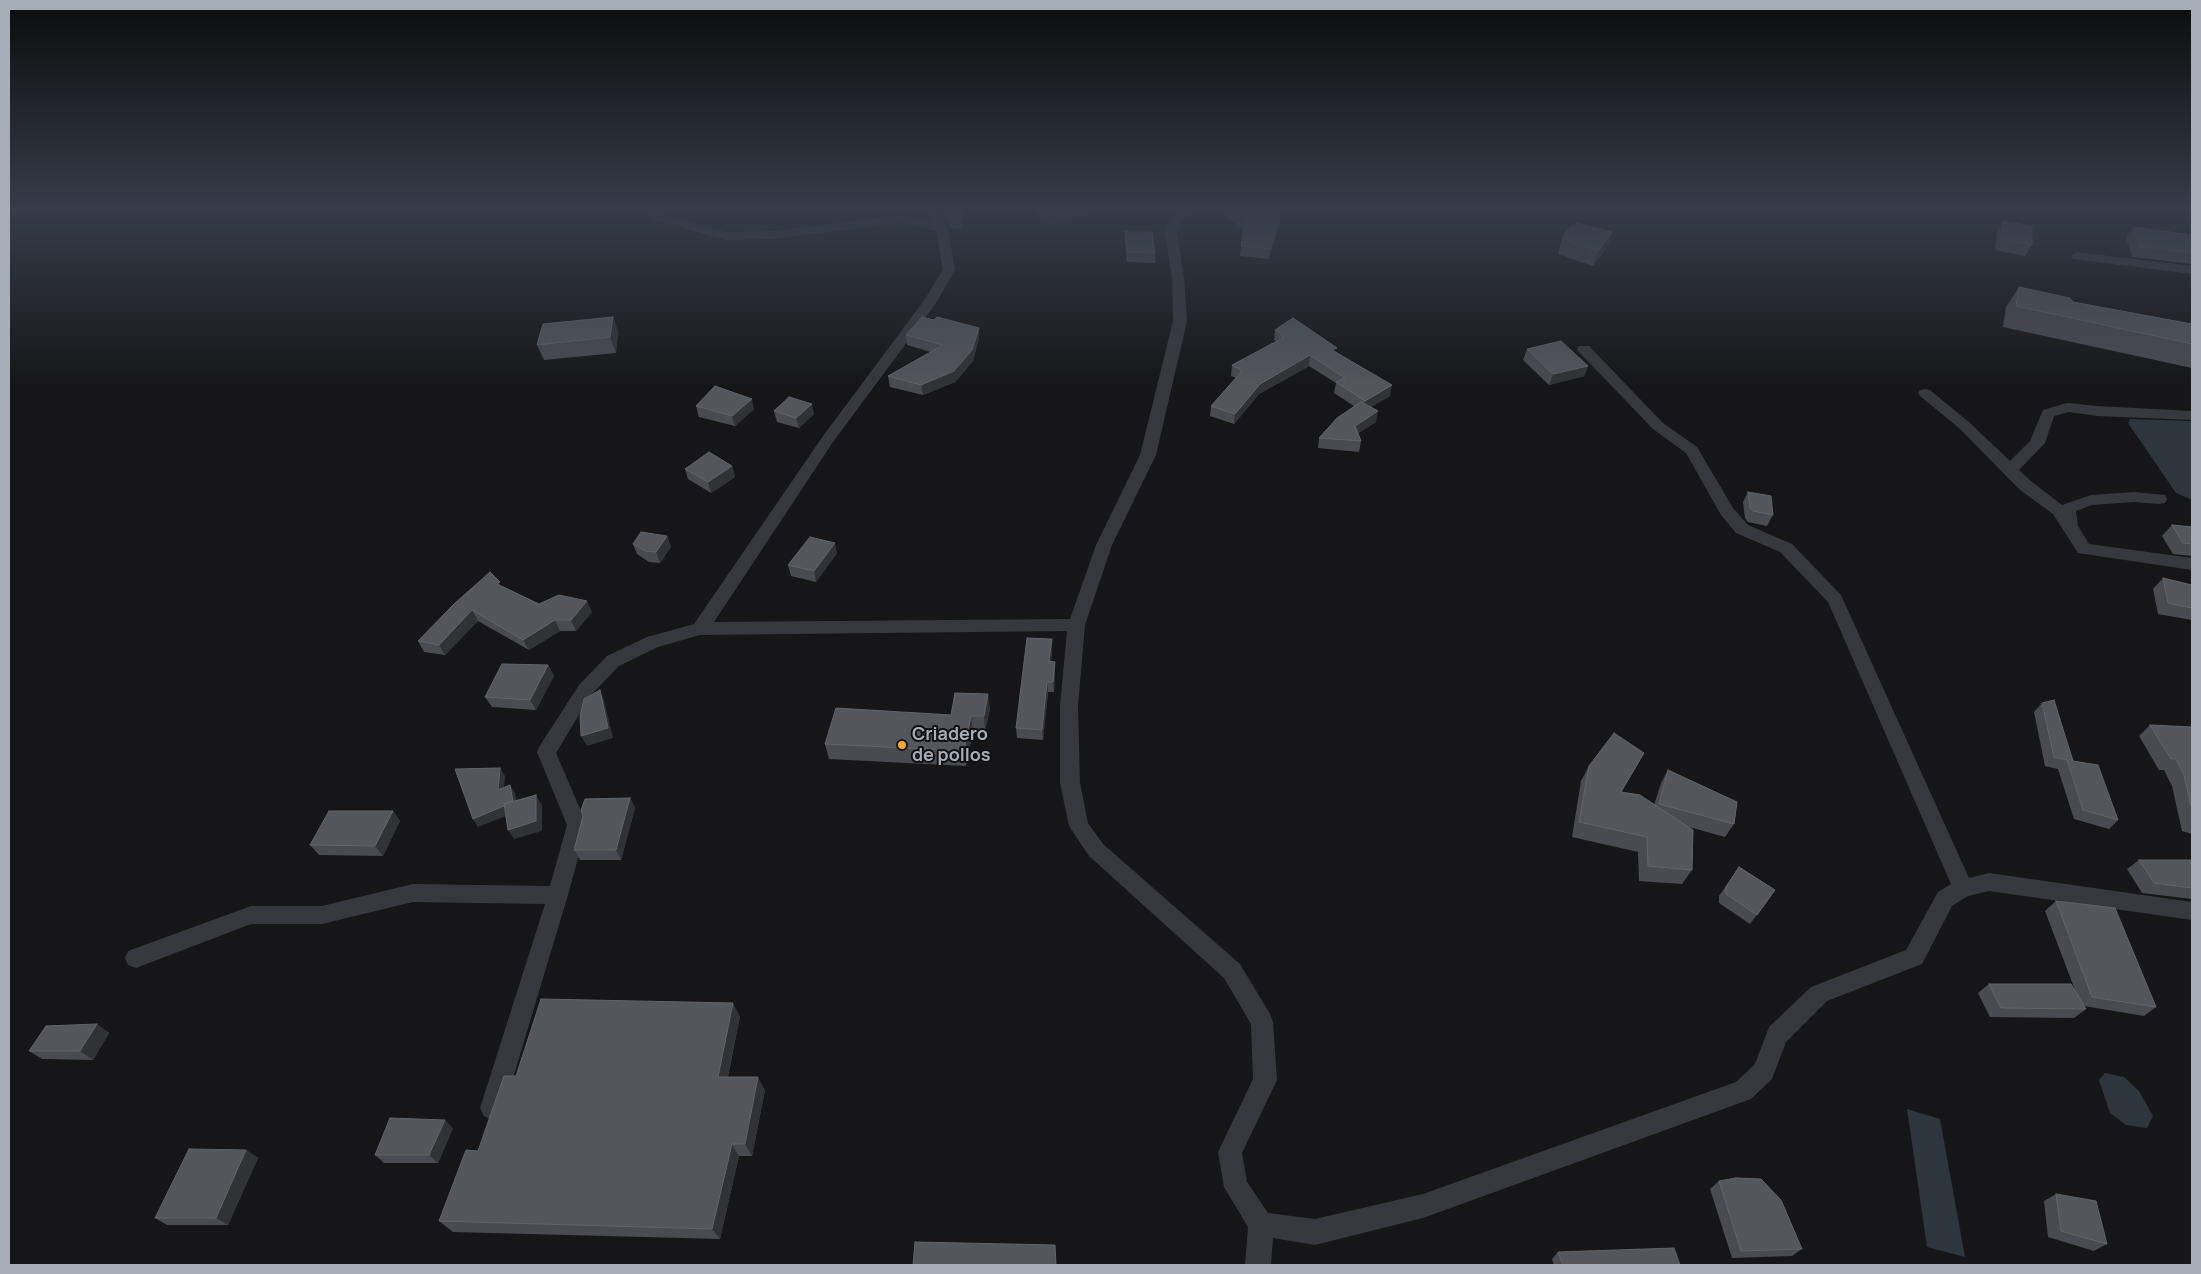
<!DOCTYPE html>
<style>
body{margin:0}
#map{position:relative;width:2201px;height:1274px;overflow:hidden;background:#161618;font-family:Manrope,sans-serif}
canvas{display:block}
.frame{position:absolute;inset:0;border:10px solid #a8aeb8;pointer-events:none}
</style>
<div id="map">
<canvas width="2201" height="1274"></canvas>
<div class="frame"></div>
</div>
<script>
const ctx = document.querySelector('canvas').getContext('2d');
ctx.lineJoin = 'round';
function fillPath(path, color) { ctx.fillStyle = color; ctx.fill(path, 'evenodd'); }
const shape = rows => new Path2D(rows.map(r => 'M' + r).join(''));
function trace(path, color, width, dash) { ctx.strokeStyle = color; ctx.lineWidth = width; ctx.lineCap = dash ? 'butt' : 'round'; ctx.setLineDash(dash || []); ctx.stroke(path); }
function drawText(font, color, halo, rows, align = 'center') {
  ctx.font = font + ' Manrope,sans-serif'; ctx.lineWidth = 4; ctx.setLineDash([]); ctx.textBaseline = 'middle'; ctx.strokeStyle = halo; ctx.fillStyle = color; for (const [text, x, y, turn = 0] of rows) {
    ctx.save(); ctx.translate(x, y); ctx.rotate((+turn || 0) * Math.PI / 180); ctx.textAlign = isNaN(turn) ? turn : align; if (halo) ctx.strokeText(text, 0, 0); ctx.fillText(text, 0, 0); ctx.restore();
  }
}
fillPath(shape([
 [2125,210,2192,210,2192,215,2130,215]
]), '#222225');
fillPath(shape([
 [2130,419,2192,421,2192,500,2176,493,2128,423],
 [2105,1073,2124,1077,2139,1091,2153,1116,2147,1128,2126,1125,2110,1113,2099,1080],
 [1907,1109,1940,1119,1965,1257,1927,1247]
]), '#2c363c');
fillPath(shape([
 [647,210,659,210,661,214,726,232,772,231,901,215,933,223,926,210,938,210,948,229,955,270,936,303,833,442,714,622,1070,619,1096,545,1140,455,1173,321,1172,278,1164,227,1175,214,1181,210,1196,210,1176,227,1184,278,1187,321,1156,455,1112,545,1085,625,1078,706,1080,783,1088,823,1103,844,1240,964,1270,1014,1273,1022,1277,1080,1242,1153,1247,1182,1268,1213,1315,1219,1423,1194,1736,1082,1755,1064,1769,1027,1811,987,1906,950,1938,892,1951,884,1828,602,1780,552,1736,533,1721,515,1686,453,1653,429,1579,352,1577,349,1579,346,1589,346,1663,423,1697,447,1733,508,1748,525,1792,544,1841,595,1969,878,1989,873,2192,902,2192,920,1989,891,1968,896,1952,906,1922,964,1827,1001,1786,1042,1772,1079,1751,1099,1423,1218,1315,1245,1273,1238,1271,1265,1245,1265,1248,1227,1224,1187,1218,1152,1253,1079,1251,1024,1224,978,1089,856,1069,826,1060,783,1060,706,1067,631,700,635,658,647,619,666,591,695,556,753,587,825,568,895,504,1108,500,1116,492,1120,484,1116,480,1108,545,904,413,902,322,924,251,924,136,968,128,965,125,958,128,951,251,906,322,906,413,884,550,886,567,825,537,752,539,747,579,685,607,656,647,637,694,624,823,436,925,299,943,270,936,231,901,223,772,239,725,240,652,219,647,210],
 [2077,252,2192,266,2192,274,2073,259,2071,256,2077,252],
 [1925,389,1930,390,1970,423,2010,461,2030,441,2043,410,2063,404,2068,403,2097,406,2192,411,2192,420,2097,416,2069,412,2054,416,2045,443,2019,470,2032,482,2062,505,2091,495,2134,492,2165,495,2167,499,2165,503,2159,504,2134,502,2092,505,2076,511,2078,526,2089,544,2192,558,2192,570,2078,553,2053,514,2020,490,1960,429,1920,396,1918,393,1920,390,1925,389]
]), '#37383d');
fillPath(shape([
 [944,210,961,210,963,228,950,229],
 [1038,210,1104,210,1041,228],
 [1218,210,1282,210,1281,219,1269,259,1240,256,1243,229],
 [2003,221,2032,245,2025,256,1995,250,1997,231],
 [2133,227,2192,235,2192,264,2132,257,2126,237],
 [1125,231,1155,253,1155,263,1127,262,1125,241],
 [1612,232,1607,247,1593,266,1558,254,1562,239],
 [2019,287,2073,302,2192,324,2192,368,2003,327,2006,307],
 [613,317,618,332,616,353,544,360,537,345],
 [934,320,979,328,979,338,973,361,955,382,923,395,890,387,888,376,931,352,907,345,906,335],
 [1275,330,1336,352,1390,396,1371,407,1376,422,1358,433,1361,441,1359,452,1318,448,1319,438,1354,406,1334,393,1336,383,1309,366,1259,394,1234,424,1210,416,1211,406,1236,378,1231,376,1232,365,1276,341,1274,340],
 [1527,349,1588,366,1584,376,1549,385,1523,360],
 [696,406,754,409,735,426,699,417],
 [774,411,814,414,799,428,777,422],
 [732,466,735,477,711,493,688,479,685,469],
 [1748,492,1773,515,1767,526,1748,522,1745,518,1743,502],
 [2172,525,2192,527,2192,556,2173,554,2162,536],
 [667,536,671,547,660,563,649,562,637,554,633,544],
 [837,553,816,582,791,576,788,565],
 [2163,578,2192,585,2192,620,2158,614,2153,589],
 [502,586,539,604,592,612,576,631,560,631,529,650,478,621,445,655,424,652,418,641],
 [1052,649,1051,661,1055,672,1054,692,1048,692,1043,740,1017,738,1016,728],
 [548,665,554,676,536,710,492,707,485,697],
 [2042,703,2073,761,2118,820,2109,829,2074,819,2058,769,2045,766,2034,712],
 [990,709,985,731,973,731,966,766,829,759,825,744,951,715],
 [2150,725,2192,727,2192,834,2182,831,2172,786,2164,770,2159,770,2139,736],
 [1644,753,1621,792,1654,805,1661,783,1668,770,1734,824,1725,837,1689,827,1692,870,1682,884,1639,881,1638,852,1572,837,1581,781,1589,766],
 [630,798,635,808,621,860,580,860,574,850,583,816],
 [393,811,400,821,383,856,319,855,310,845],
 [2139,860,2192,860,2192,899,2142,893,2127,869],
 [1739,867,1775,890,1750,924,1719,903,1719,896],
 [2056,901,2156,1007,2144,1016,2084,1006,2086,1009,2074,1018,1990,1017,1978,993,1989,984,2075,990,2045,911],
 [740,1016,728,1077,765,1090,752,1156,739,1156,720,1239,453,1232,439,1221,478,1151,516,1076],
 [97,1024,109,1033,93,1060,42,1059,29,1051],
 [453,1128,438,1163,384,1163,375,1155],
 [246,1150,258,1158,228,1225,167,1225,155,1218],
 [1719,1181,1802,1249,1792,1256,1732,1258,1710,1189],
 [2056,1194,2107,1244,2094,1251,2048,1237,2044,1201],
 [1558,1252,1680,1265,1554,1265,1552,1259]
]), '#494b50');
fillPath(shape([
 [1067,210,1104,210,1041,228,1040,218],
 [1282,210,1281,219,1269,259,1270,249],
 [1612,232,1607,247,1593,266,1598,251],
 [613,317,618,332,616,353,610,337],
 [979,328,979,338,973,361,955,382,923,395,921,385],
 [1310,355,1309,366,1259,394,1234,424,1235,414,1260,384],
 [1588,366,1584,376,1549,385,1553,374],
 [1392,385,1390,396,1363,412,1365,401],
 [752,399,754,409,735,426,732,416],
 [812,404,814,414,799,428,796,418],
 [1378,411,1376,422,1353,437,1355,426],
 [732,466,735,477,711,493,708,482],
 [667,536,671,547,660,563,656,552],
 [835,543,837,553,816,582,814,571],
 [587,601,592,612,576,631,571,620],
 [472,610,478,621,445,655,439,645],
 [555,620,560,631,529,650,523,640],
 [1052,639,1052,649,1050,672,1049,661],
 [1055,662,1055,672,1054,692,1053,682],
 [548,665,554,676,536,710,530,700],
 [1047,682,1048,692,1043,740,1042,730],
 [600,690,604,700,613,738,587,746,581,736],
 [988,694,990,709,985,731,984,716],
 [971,716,973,731,966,766,964,751],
 [500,768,505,776,503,798,498,790],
 [510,785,515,793,519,811,478,827,473,819],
 [536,795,542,805,542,831,514,839,508,830],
 [630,798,635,808,621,860,616,850],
 [393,811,400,821,383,856,375,846],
 [733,1003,740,1016,725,1089,718,1077],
 [97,1024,109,1033,93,1060,80,1051],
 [758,1077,765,1090,752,1156,745,1144],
 [445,1120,453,1128,438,1163,429,1155],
 [732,1144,739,1156,720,1239,712,1229],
 [246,1150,258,1158,228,1225,216,1218]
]), '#303235');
const building = shape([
 [946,210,961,210,962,218,949,219,946,210],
 [1039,210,1067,210,1040,218,1039,210],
 [1232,210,1282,210,1270,249,1241,246,1245,219,1232,210],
 [2003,221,2032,226,2032,245,2001,240,2003,221],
 [1577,223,1612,232,1598,251,1562,239,1571,225,1574,226,1577,223],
 [2133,227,2192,235,2192,253,2139,247,2133,227],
 [1125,231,1152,231,1155,253,1128,252,1125,231],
 [2019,287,2070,298,2073,302,2192,324,2192,344,2016,306,2019,287],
 [613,317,610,337,537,345,543,324,613,317],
 [922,317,934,320,937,317,979,328,972,350,954,371,921,385,888,376,943,345,906,335,922,317],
 [1293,318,1337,348,1332,350,1392,385,1365,401,1336,382,1345,378,1310,355,1260,384,1235,414,1211,406,1242,371,1232,365,1283,338,1281,336,1282,334,1275,330,1293,318],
 [1561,341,1588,366,1553,374,1527,349,1561,341],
 [715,386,752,399,732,416,696,406,715,386],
 [789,397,812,404,796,418,774,411,789,397],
 [1361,402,1378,411,1355,426,1361,441,1319,438,1337,418,1361,402],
 [709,452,732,466,708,482,685,469,709,452],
 [1748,492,1771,496,1773,515,1753,511,1750,508,1748,492],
 [2172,525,2192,527,2192,544,2183,543,2172,525],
 [641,532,667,536,656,552,645,551,633,544,641,532],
 [810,537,835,543,814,571,788,565,810,537],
 [490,572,500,582,497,584,539,604,559,595,587,601,571,620,555,620,523,640,472,610,439,645,418,641,454,604,490,572],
 [2163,578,2192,585,2192,608,2168,603,2163,578],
 [1027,638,1052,639,1049,661,1055,662,1053,682,1047,682,1042,730,1016,728,1027,638],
 [502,664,548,665,530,700,485,697,502,664],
 [600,690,608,728,581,736,580,716,584,699,600,690],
 [955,693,988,694,984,716,971,716,964,751,825,744,836,708,951,715,955,693],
 [2054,700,2073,761,2098,765,2118,820,2083,810,2067,760,2054,757,2042,703,2054,700],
 [2150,725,2192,727,2192,810,2184,775,2176,759,2171,759,2150,725],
 [1614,733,1644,753,1621,792,1640,795,1693,830,1692,870,1648,866,1647,837,1579,822,1589,766,1614,733],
 [500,768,498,790,510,785,513,801,504,804,504,806,473,819,455,769,500,768],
 [1668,770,1737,802,1734,824,1659,804,1668,770],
 [536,795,536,821,508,830,504,804,536,795],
 [630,798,616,850,574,850,583,816,581,810,585,799,630,798],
 [329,811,393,811,375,846,310,845,329,811],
 [2139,860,2192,860,2192,888,2154,883,2139,860],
 [1739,867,1775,890,1757,915,1726,894,1726,887,1739,867],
 [2056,901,2115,908,2156,1007,2092,997,2056,901],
 [1989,984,2071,984,2086,1009,2001,1008,1989,984],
 [541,999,733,1003,718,1077,758,1077,745,1144,732,1144,712,1229,439,1221,466,1150,478,1151,504,1076,516,1076,541,999],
 [97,1024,80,1051,29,1051,46,1026,97,1024],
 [390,1118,445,1120,429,1155,375,1155,390,1118],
 [189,1149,246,1150,216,1218,155,1218,189,1149],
 [1736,1178,1761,1179,1781,1200,1802,1249,1741,1251,1719,1181,1736,1178],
 [2056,1194,2096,1201,2107,1244,2061,1231,2056,1194],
 [915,1242,1055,1245,1056,1265,913,1265,915,1242],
 [1674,1248,1680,1265,1563,1265,1558,1252,1674,1248]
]);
fillPath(building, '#53565b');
trace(building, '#61646a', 1);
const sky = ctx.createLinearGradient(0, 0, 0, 389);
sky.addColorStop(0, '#0c0c0d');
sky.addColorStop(0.54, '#363c48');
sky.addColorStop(1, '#363c4800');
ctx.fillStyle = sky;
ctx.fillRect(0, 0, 2201, 389);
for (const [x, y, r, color] of [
 [902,745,5,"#f6a930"]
]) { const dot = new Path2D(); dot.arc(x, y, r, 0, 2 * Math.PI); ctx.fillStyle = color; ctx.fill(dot); trace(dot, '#111113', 2); }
drawText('bold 18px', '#a8aeb8', '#111113', [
 ["Criadero",912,735],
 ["de pollos",912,756]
], 'left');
</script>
